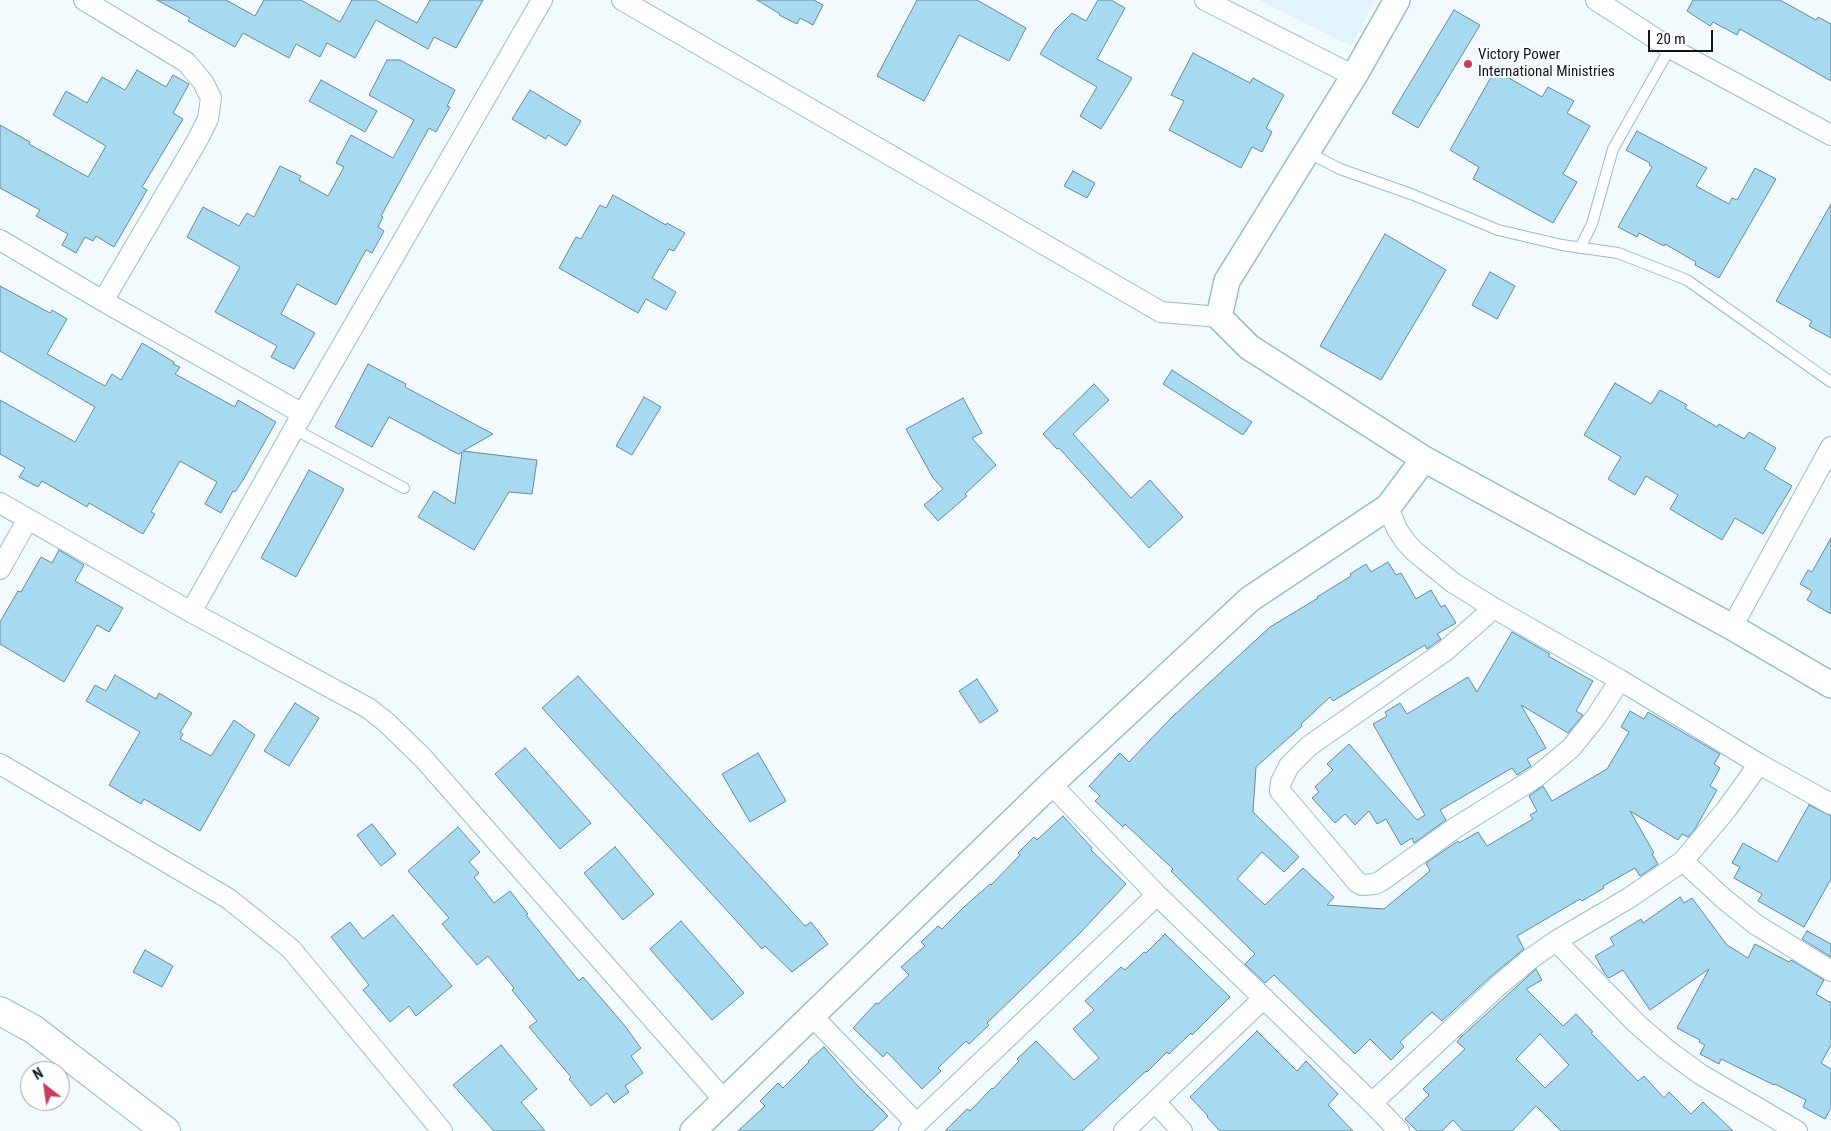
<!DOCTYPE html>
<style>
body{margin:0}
#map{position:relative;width:1831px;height:1131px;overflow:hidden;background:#f2fafe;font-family:"Roboto Condensed",sans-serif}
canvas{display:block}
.north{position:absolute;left:20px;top:1061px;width:50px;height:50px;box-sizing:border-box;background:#fff;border:1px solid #9da3a5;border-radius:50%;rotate:330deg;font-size:14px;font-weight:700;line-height:20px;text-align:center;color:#09181f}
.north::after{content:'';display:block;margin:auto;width:18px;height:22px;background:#cc3c5b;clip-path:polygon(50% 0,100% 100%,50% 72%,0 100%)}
.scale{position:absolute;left:1648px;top:30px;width:65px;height:22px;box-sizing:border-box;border:2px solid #09181f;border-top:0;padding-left:6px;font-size:15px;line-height:18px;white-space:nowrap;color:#09181f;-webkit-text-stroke:4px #fff;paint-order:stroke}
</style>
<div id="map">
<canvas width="1831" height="1131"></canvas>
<div class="north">N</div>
<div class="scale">20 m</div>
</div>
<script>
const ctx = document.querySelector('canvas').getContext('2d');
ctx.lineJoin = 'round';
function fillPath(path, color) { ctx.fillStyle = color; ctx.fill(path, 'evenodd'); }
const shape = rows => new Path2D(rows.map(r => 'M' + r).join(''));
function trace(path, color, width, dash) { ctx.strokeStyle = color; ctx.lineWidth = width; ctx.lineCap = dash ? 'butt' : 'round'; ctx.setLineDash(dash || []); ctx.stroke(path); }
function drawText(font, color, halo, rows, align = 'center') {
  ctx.font = font + ' "Roboto Condensed",sans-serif'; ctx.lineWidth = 4; ctx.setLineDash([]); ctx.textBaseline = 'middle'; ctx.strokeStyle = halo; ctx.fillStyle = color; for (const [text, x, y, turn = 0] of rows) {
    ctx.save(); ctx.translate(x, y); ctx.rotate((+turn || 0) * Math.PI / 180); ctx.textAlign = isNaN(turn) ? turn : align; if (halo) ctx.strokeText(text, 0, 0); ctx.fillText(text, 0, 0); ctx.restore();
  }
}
fillPath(shape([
 [1259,0,1375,0,1351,46]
]), '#e1f4fd');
const building = shape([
 [157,0,226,0,255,16,264,0,301,0,340,22,352,0,375,0,417,23,430,0,483,0,456,48,434,37,428,49,376,20,355,58,327,43,320,57,296,44,289,58,243,33,235,47,188,21,190,18,157,0],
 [757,0,814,0,823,5,813,25,800,18,797,24,779,15,780,14,757,0],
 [917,0,977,0,1026,28,1009,61,959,35,924,101,877,76,917,0],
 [1098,0,1111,0,1125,8,1097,59,1132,78,1101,129,1080,116,1097,87,1040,54,1055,30,1072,13,1086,21,1098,0],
 [1693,0,1780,0,1816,20,1818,17,1831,24,1831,81,1740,29,1737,35,1713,22,1710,26,1687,11,1693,0],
 [1454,10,1480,25,1418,128,1392,113,1454,10],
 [1193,53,1250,83,1253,78,1284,95,1266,128,1272,132,1262,152,1252,147,1241,168,1169,130,1184,101,1171,95,1193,53],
 [387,60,400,60,455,90,447,106,450,107,436,132,429,128,381,216,383,217,378,227,384,231,372,253,366,250,336,305,297,284,281,314,315,333,294,369,271,357,277,346,215,312,240,267,187,237,203,207,239,226,247,213,254,217,280,166,301,176,299,180,328,196,344,167,336,163,351,135,393,158,414,120,369,95,387,60],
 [137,70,166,87,173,75,189,84,173,113,183,119,142,187,147,190,114,247,96,236,93,241,85,237,76,253,62,245,68,234,36,216,40,210,0,188,0,125,30,142,29,144,88,177,106,146,53,115,66,91,87,103,102,77,125,90,137,70],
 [1495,70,1542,97,1548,87,1574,101,1567,113,1590,126,1563,174,1577,182,1553,223,1473,179,1479,167,1450,150,1495,70],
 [321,80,377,111,365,132,309,101,321,80],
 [530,90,581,121,566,146,548,135,546,139,512,119,530,90],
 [1637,131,1707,168,1696,186,1729,204,1732,198,1737,200,1755,168,1776,179,1719,278,1695,265,1696,262,1665,244,1664,246,1639,233,1637,237,1618,227,1652,167,1649,165,1650,163,1626,150,1637,131],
 [1073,171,1095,183,1087,198,1064,186,1073,171],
 [613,195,666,225,667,223,685,233,674,251,669,249,652,278,676,292,666,310,646,299,638,313,559,268,576,237,581,239,600,205,606,208,613,195],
 [1831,204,1831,338,1809,326,1812,321,1776,301,1831,204],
 [1385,234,1446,270,1381,380,1320,346,1385,234],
 [1490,272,1515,286,1497,319,1472,305,1490,272],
 [0,286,50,313,52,310,67,319,47,354,105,386,112,374,121,380,142,343,174,362,173,364,180,367,175,374,235,407,238,400,276,422,243,480,235,492,233,491,221,513,205,504,217,482,180,461,151,512,155,514,143,534,89,503,87,507,42,481,38,487,19,477,25,468,0,454,0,400,75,442,95,407,0,351,0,286],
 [368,364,406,384,405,387,493,434,463,451,537,460,532,494,509,492,474,550,418,517,434,491,455,504,462,452,458,454,389,417,372,447,335,427,368,364],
 [1172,370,1252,422,1243,435,1163,384,1172,370],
 [1615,383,1651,404,1660,390,1687,405,1685,408,1717,427,1719,424,1744,439,1749,432,1776,448,1764,469,1792,486,1763,534,1735,518,1722,540,1670,509,1678,495,1646,476,1635,495,1608,479,1621,457,1584,435,1615,383],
 [1094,384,1109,400,1073,434,1131,498,1150,480,1183,517,1149,548,1059,448,1057,449,1043,434,1094,384],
 [644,397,661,407,632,455,616,446,644,397],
 [963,398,982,433,972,438,996,465,965,494,967,496,938,521,924,505,943,489,933,478,906,429,963,398],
 [309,470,344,489,296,577,261,558,309,470],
 [1831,538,1831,614,1807,600,1812,591,1800,584,1808,570,1812,572,1831,538],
 [59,550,84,565,75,581,123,608,109,632,97,625,64,682,0,644,0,622,18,591,21,592,41,557,52,563,59,550],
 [1388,562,1396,575,1401,573,1416,599,1431,590,1441,607,1445,605,1456,623,1437,634,1441,639,1427,649,1425,645,1333,701,1330,697,1301,724,1302,726,1256,767,1253,812,1299,857,1284,872,1262,852,1237,879,1265,905,1303,868,1334,897,1327,905,1384,909,1430,871,1426,863,1458,841,1459,843,1478,832,1487,846,1533,819,1530,815,1537,811,1529,796,1543,786,1552,801,1607,769,1629,732,1621,727,1630,711,1644,719,1648,712,1720,754,1714,764,1720,768,1710,786,1717,790,1695,829,1688,837,1682,834,1678,840,1630,811,1654,853,1652,854,1658,864,1640,876,1635,868,1603,886,1604,888,1582,901,1580,899,1517,936,1524,949,1490,977,1442,1021,1432,1012,1400,1042,1404,1047,1391,1060,1370,1039,1355,1054,1274,975,1265,983,1245,964,1255,954,1171,871,1173,869,1125,824,1123,827,1095,801,1100,796,1089,786,1120,753,1129,762,1171,718,1270,627,1318,598,1317,597,1351,576,1350,574,1366,564,1371,572,1388,562],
 [1512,632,1550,654,1548,656,1593,681,1576,711,1583,715,1568,733,1521,705,1546,748,1527,759,1531,766,1517,775,1512,768,1440,810,1446,820,1414,843,1412,838,1401,845,1386,819,1377,824,1369,811,1355,825,1345,814,1335,823,1312,798,1319,792,1315,787,1333,770,1327,764,1349,744,1417,820,1425,815,1373,724,1387,716,1385,712,1400,703,1407,714,1468,677,1477,692,1512,632],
 [115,675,156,699,159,693,192,713,180,732,183,734,180,739,211,756,234,720,255,735,200,831,144,799,141,804,109,785,140,732,86,701,95,685,106,691,115,675],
 [578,676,805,926,811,922,828,944,792,972,765,946,762,949,542,708,578,676],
 [977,679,998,711,980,723,959,691,977,679],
 [295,703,319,718,289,766,264,751,295,703],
 [525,748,591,823,560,849,495,774,525,748],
 [758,753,786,801,750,822,722,774,758,753],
 [1809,805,1831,816,1831,879,1804,927,1758,901,1762,894,1734,878,1740,867,1732,863,1743,843,1777,862,1809,805],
 [1063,816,1092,848,1091,850,1126,884,1080,933,987,1023,989,1025,969,1044,966,1041,938,1068,941,1071,922,1089,887,1052,883,1057,853,1028,876,1003,878,1004,909,975,901,967,925,946,921,942,938,926,942,929,965,906,990,884,991,885,1020,855,1018,853,1034,837,1037,840,1063,816],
 [372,824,396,854,381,866,357,835,372,824],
 [458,827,480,852,469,862,479,873,474,877,494,903,510,891,528,914,526,915,579,981,583,977,625,1026,641,1048,631,1056,643,1073,625,1086,629,1092,614,1103,607,1093,591,1106,569,1079,571,1077,529,1027,537,1021,512,990,514,988,488,956,477,965,442,924,449,918,408,871,458,827],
 [615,847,654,894,623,920,584,873,615,847],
 [1680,897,1684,903,1692,898,1727,945,1748,958,1755,944,1789,962,1791,960,1824,980,1816,994,1831,1003,1831,1045,1821,1063,1831,1069,1831,1108,1825,1119,1803,1107,1806,1100,1775,1084,1774,1085,1721,1059,1719,1064,1700,1054,1705,1045,1699,1042,1700,1040,1677,1028,1709,969,1650,1010,1623,970,1609,978,1605,974,1595,956,1614,945,1610,938,1641,919,1643,923,1680,897],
 [393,915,452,986,416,1016,409,1006,390,1022,363,990,369,985,331,937,350,922,363,939,393,915],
 [681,921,744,993,712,1020,650,949,681,921],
 [1807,931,1831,944,1831,957,1802,939,1807,931],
 [1165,934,1230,997,1192,1035,1191,1033,1169,1054,1167,1052,1147,1072,1146,1071,1082,1131,945,1131,967,1109,970,1111,992,1088,993,1089,1019,1061,1017,1059,1036,1041,1074,1080,1099,1058,1073,1029,1094,1010,1085,1001,1121,967,1125,970,1144,952,1146,953,1165,934],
 [145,950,173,966,162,987,133,972,145,950],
 [1536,969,1542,980,1526,989,1563,1026,1576,1014,1593,1032,1591,1033,1638,1081,1644,1076,1664,1098,1669,1092,1691,1114,1703,1102,1733,1131,1561,1131,1536,1106,1512,1131,1463,1131,1453,1120,1442,1131,1417,1131,1405,1119,1429,1095,1423,1089,1465,1049,1457,1042,1461,1037,1536,969],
 [1540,1034,1569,1065,1545,1088,1516,1059,1540,1034],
 [1257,1031,1297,1071,1306,1061,1338,1094,1328,1105,1353,1131,1220,1131,1207,1117,1208,1116,1190,1097,1257,1031],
 [501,1045,537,1089,521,1102,545,1131,494,1131,453,1085,501,1045],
 [824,1047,856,1084,888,1116,872,1131,738,1131,765,1106,760,1101,778,1083,783,1088,809,1062,808,1061,824,1047]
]);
fillPath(building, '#a7daf1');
trace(building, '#658a9b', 1);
const service = shape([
 [1307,152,1340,169,1411,194,1498,230,1562,245,1618,253,1687,280,1831,382],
 [1580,248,1592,224,1613,149,1670,48],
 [294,429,404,488]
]);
const minor = shape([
 [84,0,186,62,203,82,211,98,208,119,198,139,103,301],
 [622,0,1161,312,1219,317],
 [1205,0,1354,76],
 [1596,0,1670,48,1831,135],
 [0,240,103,301,303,414],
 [0,503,191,612,368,708,386,722,423,758,724,1100],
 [1388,507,1397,529,1405,541,1414,551,1452,582,1492,607,1620,680,1759,764,1831,804],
 [0,569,28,519],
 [1492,607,1485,616,1445,651,1309,746,1289,766,1281,782,1280,791,1357,882,1362,885,1375,884,1381,881,1455,828,1535,778,1571,748,1596,717,1620,680],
 [191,612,294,429,542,0],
 [1732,627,1831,447],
 [0,764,229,899,291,949,442,1131],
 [1051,784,1157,895,1372,1103,1399,1131],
 [1683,861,1723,898,1755,924,1831,971],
 [1556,941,1637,1024,1666,1049,1700,1074,1797,1131],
 [811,1015,916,1123],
 [1155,1102,1182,1131],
 [1372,1103,1498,986,1530,959,1556,941,1629,898,1683,861,1726,810,1759,764],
 [909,1131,1157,895],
 [1124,1131,1264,998]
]);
const tertiary = shape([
 [1397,0,1354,76,1227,281,1219,317,1249,347,1424,459,1732,627,1831,685],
 [693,1131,1051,784,1250,599,1388,507,1424,459]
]);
const secondary = shape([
 [0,1011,33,1029,166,1131]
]);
trace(service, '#96bdce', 12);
trace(minor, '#96bdce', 22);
trace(tertiary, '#96bdce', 28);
trace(secondary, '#96bdce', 30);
trace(service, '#fff', 10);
trace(minor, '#fff', 20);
trace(tertiary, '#fff', 25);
trace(secondary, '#fff', 28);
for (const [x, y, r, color] of [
 [1468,64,5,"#cc3c5b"]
]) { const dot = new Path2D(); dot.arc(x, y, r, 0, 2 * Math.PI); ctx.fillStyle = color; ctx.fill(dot); trace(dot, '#fff', 2); }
drawText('15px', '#09181f', '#fff', [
 ["Victory Power",1478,55],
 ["International Ministries",1478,72]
], 'left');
</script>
